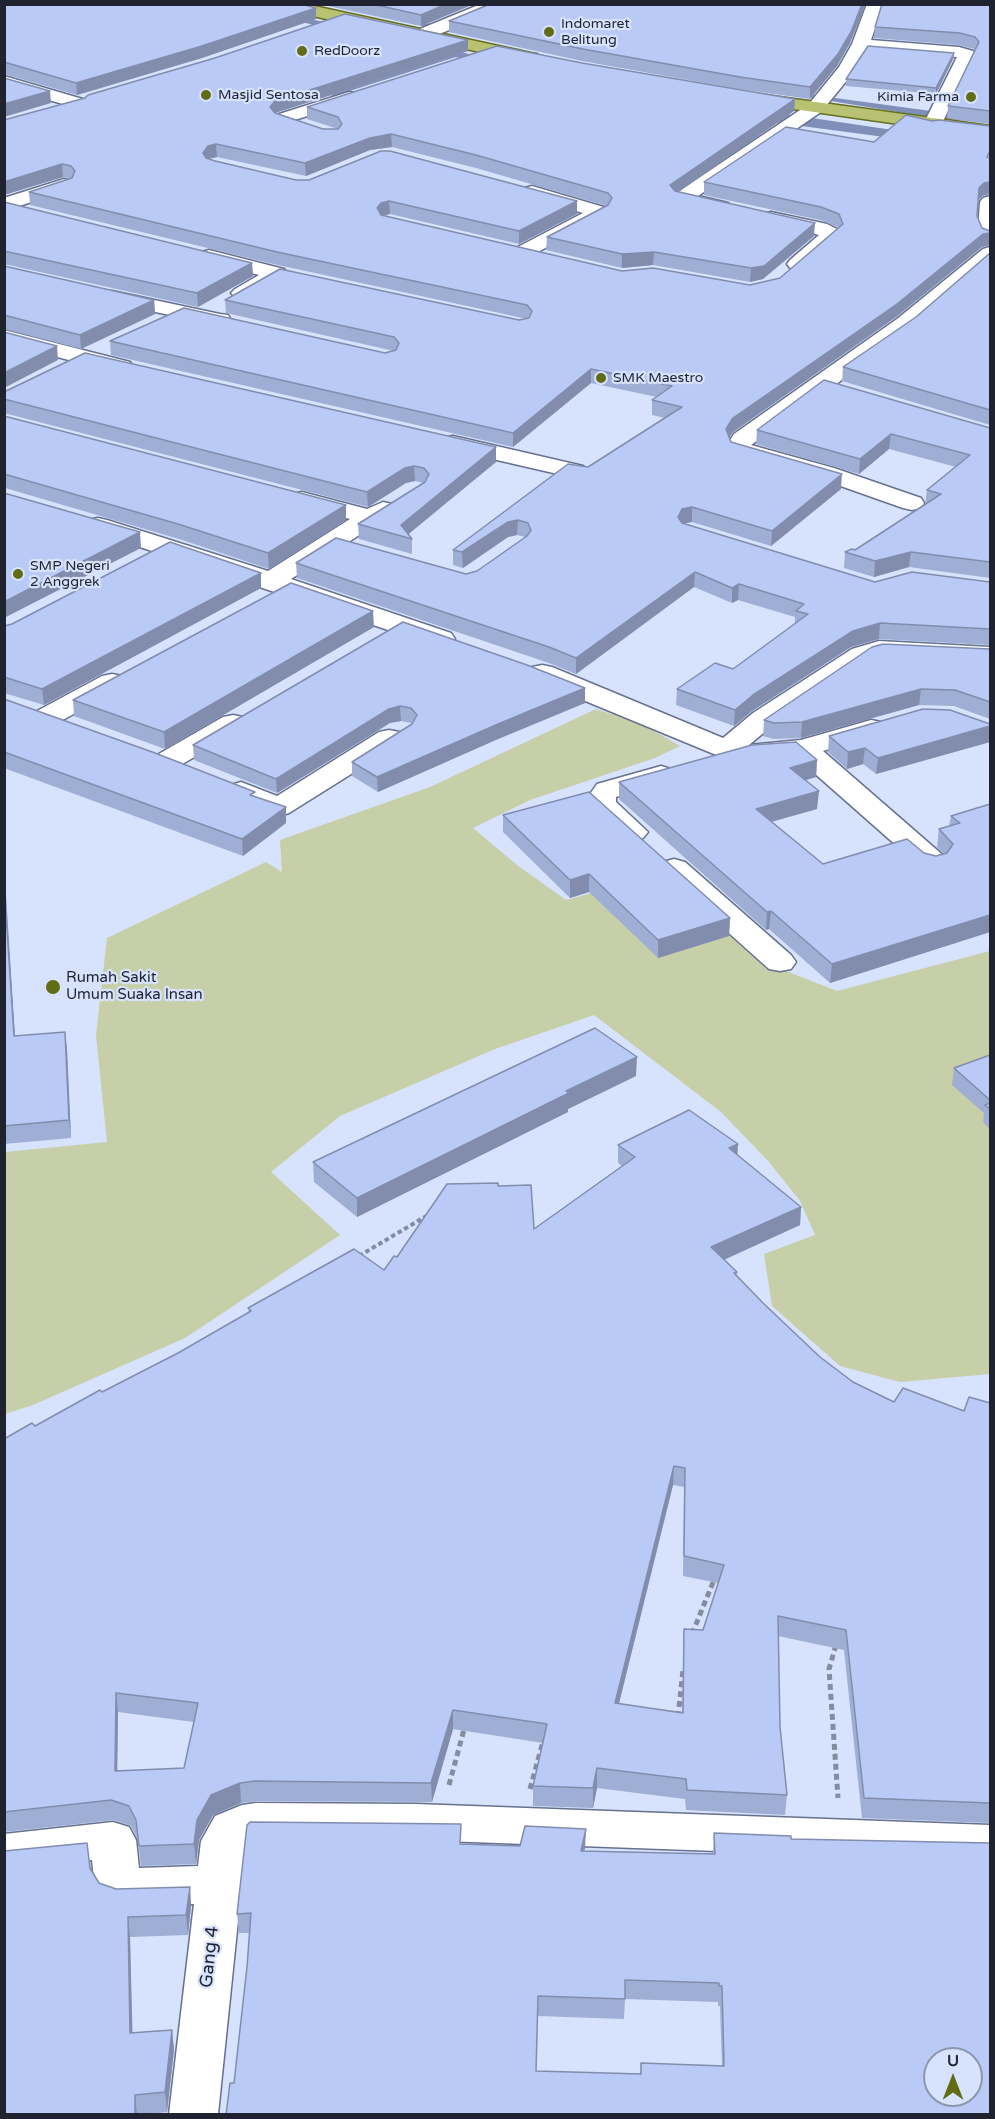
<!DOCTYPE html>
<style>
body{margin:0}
#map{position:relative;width:995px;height:2119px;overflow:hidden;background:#d7e2fd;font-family:"Varela Round",sans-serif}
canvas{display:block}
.frame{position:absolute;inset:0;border:6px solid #1e232f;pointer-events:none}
.north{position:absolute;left:923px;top:2047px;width:60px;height:60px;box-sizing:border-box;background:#d7e2fd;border:2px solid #8d96ab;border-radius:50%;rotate:0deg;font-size:16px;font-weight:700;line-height:24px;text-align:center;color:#1e232f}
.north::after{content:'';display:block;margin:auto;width:21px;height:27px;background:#616c14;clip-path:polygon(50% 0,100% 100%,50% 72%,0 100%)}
</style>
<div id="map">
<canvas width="995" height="2119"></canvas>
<div class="frame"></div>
<div class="north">U</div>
</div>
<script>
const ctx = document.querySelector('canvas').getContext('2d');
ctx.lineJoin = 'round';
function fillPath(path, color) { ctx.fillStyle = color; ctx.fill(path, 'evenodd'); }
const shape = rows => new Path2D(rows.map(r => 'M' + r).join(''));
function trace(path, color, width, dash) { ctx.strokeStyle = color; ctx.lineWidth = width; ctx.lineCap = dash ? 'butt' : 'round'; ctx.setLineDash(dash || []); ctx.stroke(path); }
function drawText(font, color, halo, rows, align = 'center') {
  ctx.font = font + ' "Varela Round",sans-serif'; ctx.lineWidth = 4.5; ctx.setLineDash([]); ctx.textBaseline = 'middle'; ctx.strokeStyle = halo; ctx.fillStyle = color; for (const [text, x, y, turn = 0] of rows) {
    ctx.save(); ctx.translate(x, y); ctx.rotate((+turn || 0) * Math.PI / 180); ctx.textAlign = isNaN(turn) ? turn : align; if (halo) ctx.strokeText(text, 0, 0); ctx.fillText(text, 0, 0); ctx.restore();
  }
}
fillPath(shape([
 [596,709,642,724,680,746,655,758,530,800,473,828,517,865,566,900,626,884,661,872,781,969,837,991,990,951,990,1374,900,1382,840,1366,772,1306,764,1254,815,1235,800,1201,769,1162,721,1112,594,1015,495,1049,340,1116,271,1172,340,1235,185,1338,33,1405,5,1414,5,1152,107,1142,96,1035,107,938,266,862,282,872,280,840,430,787]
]), '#c7cfa8');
fillPath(shape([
 [226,5,246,5,542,70,778,113,893,130,990,151,779,123,530,74],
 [401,18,616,61,813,95,990,119,990,123,928,117,631,68,394,20]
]), '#808fba');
fillPath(shape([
 [457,53,460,55,459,56,334,96,329,95,457,53]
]), '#808fba');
const minor = shape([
 [481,4,505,4,503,8,427,39,415,39,412,35,415,31,481,4],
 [867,4,883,4,871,40,959,47,973,51,976,55,939,129,932,131,925,129,923,125,957,57,866,50,853,73,821,112,698,196,728,203,731,207,728,211,721,213,675,202,672,198,675,194,809,104,839,67,852,44,867,4],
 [4,76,86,100,89,104,86,108,80,109,4,87,4,76],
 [349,92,355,93,358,97,355,101,282,124,276,123,273,119,276,115,349,92],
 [64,179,71,181,74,185,71,189,4,211,4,198,64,179],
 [532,186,607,208,610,212,607,216,528,257,514,257,511,253,514,249,583,213,525,196,522,192,525,188,532,186],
 [990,196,990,242,983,240,978,229,980,202,983,198,990,196],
 [771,212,827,224,837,229,840,236,804,268,797,270,790,268,787,264,790,260,819,235,764,222,761,218,764,214,771,212],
 [990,247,990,263,913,329,751,445,834,468,921,498,924,503,921,508,912,510,903,508,818,478,731,454,727,445,734,434,897,319,983,249,990,247],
 [209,250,284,269,287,273,284,277,249,297,242,299,235,297,231,293,235,289,259,275,202,260,199,256,202,252,209,250],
 [112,291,220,314,228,315,231,320,228,325,220,326,105,301,101,297,105,293,112,291],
 [4,330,130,362,133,367,130,372,122,374,4,343,4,330],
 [453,436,583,466,587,471,583,476,575,478,445,448,441,443,445,438,453,436],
 [302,492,367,509,383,502,392,504,395,509,392,514,291,579,451,633,455,639,451,645,442,647,433,645,89,530,86,525,89,520,98,518,107,520,268,571,350,519,293,504,290,499,293,494,302,492],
 [879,641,990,647,990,663,881,657,870,661,773,725,749,745,801,740,871,720,881,722,885,728,881,734,823,751,945,857,949,863,945,869,934,872,923,869,796,757,757,759,747,757,736,761,726,759,532,679,529,673,532,667,542,665,552,667,723,738,753,713,852,649,879,641],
 [112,674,122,676,126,682,122,688,57,723,47,725,37,723,33,717,37,711,102,676,112,674],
 [233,715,243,717,247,723,243,729,177,767,167,770,157,767,153,761,157,755,223,717,233,715],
 [389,730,399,732,403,738,399,744,289,813,279,816,269,813,231,797,227,791,231,785,241,782,277,796,379,732,389,730],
 [661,766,671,769,675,775,671,781,616,797,616,802,648,832,643,838,633,841,623,838,586,804,588,797,597,784,661,766],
 [674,859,685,862,791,955,796,962,791,969,780,971,769,969,663,874,659,868,663,862,674,859],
 [256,1803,416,1804,990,1825,990,1861,416,1840,251,1840,246,1843,218,2114,169,2114,194,1904,118,1907,102,1901,95,1888,92,1860,4,1870,4,1834,113,1822,129,1827,136,1840,139,1868,198,1866,201,1841,215,1816,242,1805,256,1803]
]);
const primary = shape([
 [272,4,305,4,531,53,537,54,540,58,537,62,531,63,280,9,272,4],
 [750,93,990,126,990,137,744,102,741,98,744,94,750,93]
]);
trace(minor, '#66718f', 3);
trace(primary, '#65701f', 3);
trace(shape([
 [359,1256,428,1215]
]), '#848ca0', 4, [4.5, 3]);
trace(shape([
 [692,1634,714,1580],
 [836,1645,829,1669,838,1798],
 [678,1717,683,1670],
 [449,1785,465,1726],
 [530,1789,544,1738]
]), '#848ca0', 5, [6, 4]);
fillPath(minor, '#fff');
fillPath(primary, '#b9c273');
fillPath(shape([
 [4,4,316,8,316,19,202,58,77,95,4,74],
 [319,4,474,4,421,26],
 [990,4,990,126,990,124,947,118,948,106,975,50,974,49,959,45,874,38,875,27],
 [449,21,850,43,837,66,810,99,739,89,582,61,449,32],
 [468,40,468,51,275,113,323,129,338,129,307,119,307,107,582,63,795,99,794,111,678,192,814,236,763,279,750,282,653,265,622,268,546,250,547,237,607,206,476,168,392,147,370,150,306,176,217,157,209,159,296,180,577,201,577,214,519,244,390,214,383,216,622,271,750,285,780,278,838,228,838,227,820,220,704,195,704,182,982,196,978,200,977,216,982,228,990,231,990,245,982,247,896,317,733,432,729,437,731,442,841,489,771,546,692,522,683,523,875,582,990,582,990,645,879,639,851,647,752,711,734,726,676,705,677,689,733,669,795,624,795,617,738,600,732,603,694,587,576,674,549,663,297,578,296,563,466,574,477,571,525,537,517,535,508,537,463,568,453,565,453,550,588,467,665,418,652,415,652,400,657,397,591,383,513,447,111,355,110,341,385,353,394,351,226,313,225,300,519,320,527,319,278,265,30,205,29,192,70,178,63,177,4,195,4,120],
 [953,59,936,94,846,86,846,79],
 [4,202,252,263,253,276,198,307,4,264],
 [990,253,990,425,842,381,843,367,916,317],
 [4,266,154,300,155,314,81,349,4,329],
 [4,392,496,462,408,534,412,539,412,554,359,539,358,524,424,483,415,481,406,483,368,507,4,413],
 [4,416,346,520,269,569,179,539,5,488],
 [990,428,990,578,909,567,874,577,844,568,845,552,855,550,925,504,927,490,956,467,889,449,859,474,756,444,757,430],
 [261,588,44,705,4,693,4,626],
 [403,622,585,688,585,703,498,739,378,792,352,776,352,762,412,724,411,723,401,721,390,723,277,793,194,760,193,745],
 [374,627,165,749,74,716,73,700],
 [990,649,990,719,954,706,919,705,801,738,773,739,763,736,764,720],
 [4,699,255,796,286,823,243,856,4,768],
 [990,724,990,742,876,774,863,764,847,769,828,752,829,736],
 [817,760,816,777,806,780,817,809,772,822,823,864,924,853,936,856,944,854,937,847,939,829,949,826,951,816,990,804,990,932,830,983,769,929,766,930,619,799,619,782],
 [503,815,730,918,729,936,658,958,589,892,570,898,503,832],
 [4,874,15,1036,65,1032,67,1050,71,1138,4,1144],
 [990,1055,990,1129,983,1122,984,1113,952,1085,954,1068],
 [636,1076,568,1109,568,1112,357,1217,314,1182,313,1162],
 [618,1145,737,1155,801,1207,800,1225,724,1260,737,1272,737,1276,763,1303,820,1357,853,1382,894,1402,964,1411,990,1403,990,1823,862,1818,844,1650,778,1636,780,1727,787,1795,785,1815,686,1810,685,1799,597,1788,593,1808,533,1806,533,1786,543,1743,453,1729,432,1802,256,1801,241,1803,213,1815,199,1840,196,1864,141,1866,138,1840,131,1826,114,1820,4,1832,4,1439,35,1426,178,1353,249,1312,248,1308,384,1270,397,1257,498,1186,534,1229,622,1166,618,1163],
 [673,1485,684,1487,683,1576,718,1583,703,1630,684,1629,682,1712,619,1704],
 [118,1712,194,1722,184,1768,117,1771],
 [586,1829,584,1851,713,1854,714,1833,791,1839,990,2115,234,2083,247,1967,249,1933,239,1933,237,1914,461,1844,520,1846],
 [625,1999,718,2002,718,2006,720,2006,722,2066,641,2063,640,2074,536,2071,538,2016,624,2019],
 [91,1869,99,1883,116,1889,190,1887,191,1906,188,1935,130,1937,132,2033,172,2030,174,2050,167,2112,139,2115,4,2115]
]), '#9faed4');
fillPath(shape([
 [446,4,474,4,421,26,421,15],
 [862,4,866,4,850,43,837,66,810,99,810,87],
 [316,8,316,19,202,58,77,95,76,83],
 [468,40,468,51,275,113,271,119,270,107,275,101],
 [954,53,953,59,936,94,936,88],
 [50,91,51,103,4,117,4,104],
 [795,99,794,111,670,198,670,185],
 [391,134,392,147,370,150,306,176,305,163,370,138],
 [216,144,217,157,208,159,204,165,203,153,208,146],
 [62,164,63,177,4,195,4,182],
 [990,182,990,194,982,196,978,201,979,188,984,183],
 [389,201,390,214,381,216,377,208,381,203],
 [577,201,577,214,519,244,519,231],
 [815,223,814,236,763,279,750,282,751,268],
 [990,233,990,245,982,247,896,317,733,432,725,444,726,429,733,418,983,234],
 [654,252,653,265,622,268,622,254],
 [252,263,253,276,198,307,197,293],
 [154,300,155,314,81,349,80,335],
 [57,346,58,360,4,388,4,373],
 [591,369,591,383,513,447,513,433],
 [891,434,889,449,859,474,860,459],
 [496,447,496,462,405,537,401,525],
 [414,466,415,481,406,483,368,507,367,492,405,468],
 [842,474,841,489,771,546,772,531],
 [346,505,346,520,269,569,268,553],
 [692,507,692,522,682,524,678,517,682,509],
 [518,520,517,535,508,537,463,568,462,552,508,522],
 [140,532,141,548,4,618,4,602],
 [911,552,909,567,874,577,875,561],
 [695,572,694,587,576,674,576,658],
 [261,573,261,588,44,705,42,689],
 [739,584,738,600,732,603,732,588],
 [373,611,374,627,165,749,164,732],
 [880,623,879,639,851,647,752,711,734,726,735,710,753,695,853,631],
 [585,688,585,703,498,739,378,792,377,777,498,724],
 [921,689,919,705,801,738,802,722],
 [400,706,401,721,390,723,277,793,276,779,389,709],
 [990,726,990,742,876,774,878,758],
 [865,748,863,764,847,769,848,752],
 [817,760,816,777,789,785,790,768],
 [819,791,817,809,755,826,756,809],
 [286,807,286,823,243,856,242,839],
 [4,874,5,879,16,1054,14,1036],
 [589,874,589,892,570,898,570,880],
 [771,911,769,929,766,930,767,912],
 [990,915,990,932,830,983,832,964],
 [730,918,729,936,658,958,658,940],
 [65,1032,67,1050,71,1138,69,1120],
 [637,1057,636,1076,568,1109,568,1112,357,1217,357,1198,566,1091],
 [738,1144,737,1162,729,1148],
 [801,1207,800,1225,710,1266,711,1247],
 [674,1466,673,1485,614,1723,615,1703],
 [116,1693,118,1712,117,1791,115,1771],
 [453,1710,453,1729,432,1802,431,1783],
 [597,1768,597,1788,593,1808,593,1788],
 [240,1783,241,1803,213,1815,199,1840,196,1864,194,1844,197,1820,211,1795],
 [586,1829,585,1848,581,1871,581,1851],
 [190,1887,191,1906,188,1935,186,1915],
 [128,1917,130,1937,133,2053,130,2033],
 [172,2030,174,2050,167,2112,165,2092],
 [135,2095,137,2115,135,2115]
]), '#828dad');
const building = shape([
 [4,4,301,4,316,8,202,46,76,83,4,62,4,4],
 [372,4,446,4,421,15,372,4],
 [490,4,862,4,851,32,838,54,810,87,740,77,583,49,449,21,490,4],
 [882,4,990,4,990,111,948,106,979,42,975,37,960,33,875,27,882,4],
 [345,14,468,40,275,101,270,107,275,113,323,129,338,129,342,124,338,117,307,107,497,46,582,63,795,99,670,185,675,191,815,223,764,266,751,268,654,252,622,254,547,237,608,205,612,198,608,193,476,155,391,134,370,138,305,163,216,144,208,146,203,153,206,158,215,161,296,180,309,180,381,151,390,151,577,201,519,231,389,201,381,203,377,208,381,215,622,271,653,268,750,285,780,278,843,224,839,214,821,207,704,182,786,127,874,142,906,115,932,121,939,120,990,126,990,151,987,157,990,158,990,182,984,183,979,188,977,216,982,228,990,231,990,233,983,234,897,304,733,418,726,429,731,442,842,474,772,531,692,507,682,509,678,517,682,523,875,582,912,572,990,582,990,629,880,623,853,631,753,695,735,710,677,689,715,663,733,669,808,614,796,611,804,604,739,584,732,588,695,572,576,658,549,647,296,563,336,538,466,574,477,571,527,536,531,530,528,523,518,520,508,522,462,552,453,550,568,464,588,467,682,407,652,400,672,386,591,369,513,433,110,341,184,308,385,353,396,350,399,343,394,337,225,300,280,269,519,320,529,318,532,311,527,305,277,252,29,192,72,178,75,171,71,166,62,164,4,182,4,120,85,98,88,95,215,58,345,14],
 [868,46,954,53,936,88,846,79,868,46],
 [4,78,50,91,4,104,4,78],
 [4,202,252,263,197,293,4,251,4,202],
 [990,253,990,410,843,367,916,317,990,253],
 [4,266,154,300,80,335,4,315,4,266],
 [4,332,57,346,4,373,4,332],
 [85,353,496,447,401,525,412,539,358,524,425,482,429,474,424,468,414,466,405,468,367,492,4,399,4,392,85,353],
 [824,380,990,428,990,562,911,552,875,561,845,552,852,549,855,550,941,494,927,490,970,455,891,434,860,459,757,430,824,380],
 [4,416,346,505,268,553,178,524,4,474,4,416],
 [4,493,140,532,4,602,4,493],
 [170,542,261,573,42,689,4,677,4,626,12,624,170,542],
 [291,583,373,611,164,732,73,700,291,583],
 [403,622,527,665,585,688,498,724,377,777,352,762,412,724,417,715,411,708,400,706,389,709,276,779,193,745,403,622],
 [883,644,990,649,990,702,955,690,921,689,802,722,774,723,764,720,872,647,883,644],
 [4,699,155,753,255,792,250,795,286,807,242,839,4,752,4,699],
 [923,709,950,710,990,724,990,726,878,758,865,748,848,752,829,736,923,709],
 [796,742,817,760,790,768,819,791,756,809,823,864,907,839,924,853,936,856,947,853,953,844,939,829,960,823,951,816,990,804,990,915,832,964,771,911,767,912,619,782,752,745,796,742],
 [589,792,730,918,658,940,589,874,570,880,503,815,589,792],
 [4,884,14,1036,65,1032,69,1120,4,1126,4,884],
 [595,1028,637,1057,566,1091,569,1093,357,1198,313,1162,595,1028],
 [990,1055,990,1100,954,1068,990,1055],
 [990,1103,990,1109,985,1105,990,1103],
 [689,1110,738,1144,729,1148,801,1207,711,1247,737,1272,734,1273,763,1303,820,1357,853,1382,894,1402,903,1388,964,1411,969,1397,990,1403,990,1803,864,1798,846,1630,778,1616,780,1727,787,1795,687,1790,686,1779,597,1768,593,1788,533,1786,547,1724,453,1710,431,1783,255,1781,240,1783,211,1795,197,1820,194,1844,139,1846,136,1820,129,1806,111,1800,4,1812,4,1439,32,1423,35,1426,100,1390,102,1392,178,1353,251,1311,248,1308,354,1249,384,1270,394,1256,397,1257,447,1184,498,1183,498,1186,531,1185,534,1229,635,1157,618,1145,689,1110],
 [674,1466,685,1468,684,1556,724,1565,703,1630,684,1629,683,1713,615,1703,674,1466],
 [116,1693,198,1703,184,1768,115,1771,116,1693],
 [250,1822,461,1824,460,1844,520,1846,525,1826,586,1829,581,1851,715,1854,714,1833,791,1836,791,1839,990,1843,990,2115,226,2115,230,2083,234,2083,247,1967,251,1913,237,1914,247,1825,250,1822],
 [625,1980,719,1983,719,1986,722,1986,724,2066,641,2063,641,2074,536,2071,538,1996,625,1999,625,1980],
 [935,2059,971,2059,971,2095,935,2095,935,2059],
 [87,1843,90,1868,99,1883,116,1889,190,1887,186,1915,128,1917,130,2033,172,2030,165,2092,135,2095,135,2115,4,2115,4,1851,87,1843]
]);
fillPath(building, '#b9caf7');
trace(building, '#828dad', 1.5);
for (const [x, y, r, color] of [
 [549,32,6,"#616c14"],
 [302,51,6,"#616c14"],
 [206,95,6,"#616c14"],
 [971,97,6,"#616c14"],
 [601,378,6,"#616c14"],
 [18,574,6,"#616c14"],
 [53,987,8,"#616c14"]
]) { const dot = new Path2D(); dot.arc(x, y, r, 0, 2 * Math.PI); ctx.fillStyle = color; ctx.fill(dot); trace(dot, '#d7e2fd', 2); }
drawText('14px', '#1e232f', '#d7e2fd', [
 ["Indomaret",561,24],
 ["Belitung",561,40],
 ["RedDoorz",314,51],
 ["Masjid Sentosa",218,95],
 ["Kimia Farma",959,97,"right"],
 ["SMK Maestro",613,378],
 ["SMP Negeri",30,566],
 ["2 Anggrek",30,582]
], 'left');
drawText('15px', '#1e232f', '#d7e2fd', [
 ["Rumah Sakit",66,978],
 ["Umum Suaka Insan",66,995]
], 'left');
drawText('18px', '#1e232f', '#d7e2fd', [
 ["Gang 4",210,1957,-84]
]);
</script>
